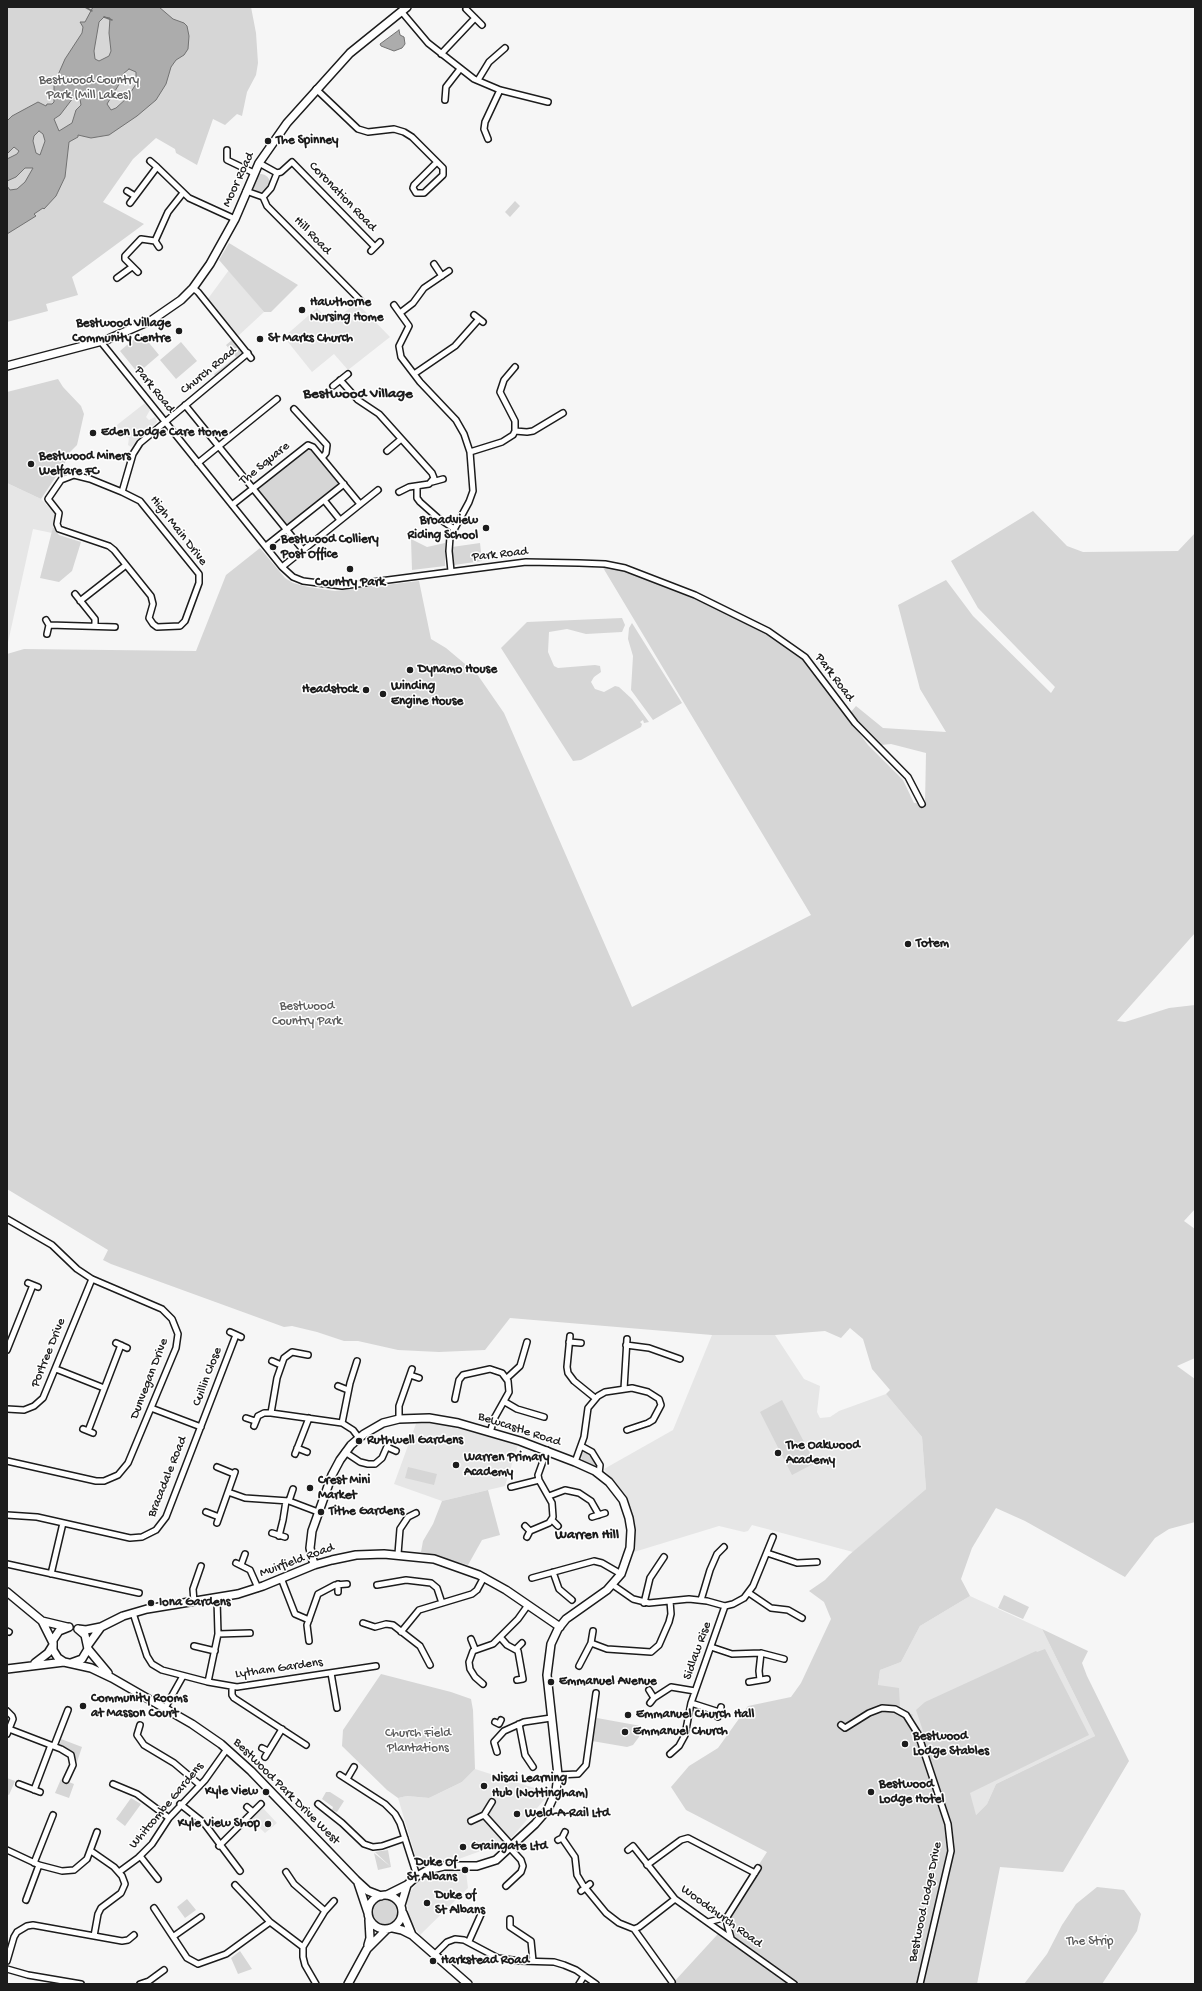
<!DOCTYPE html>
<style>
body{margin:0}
#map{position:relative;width:1202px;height:1991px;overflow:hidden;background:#f6f6f6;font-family:"Gochi Hand",sans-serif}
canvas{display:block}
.frame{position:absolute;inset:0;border:8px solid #1c1c1c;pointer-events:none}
</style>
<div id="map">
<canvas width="1202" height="1991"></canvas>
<div class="frame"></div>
</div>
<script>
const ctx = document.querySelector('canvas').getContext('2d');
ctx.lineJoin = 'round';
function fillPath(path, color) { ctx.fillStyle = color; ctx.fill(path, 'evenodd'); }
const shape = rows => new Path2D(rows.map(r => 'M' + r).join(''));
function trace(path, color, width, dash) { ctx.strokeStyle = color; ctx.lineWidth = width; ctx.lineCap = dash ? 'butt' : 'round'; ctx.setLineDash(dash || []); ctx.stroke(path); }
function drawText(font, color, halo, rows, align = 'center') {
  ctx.font = font + ' "Gochi Hand",sans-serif'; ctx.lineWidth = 3; ctx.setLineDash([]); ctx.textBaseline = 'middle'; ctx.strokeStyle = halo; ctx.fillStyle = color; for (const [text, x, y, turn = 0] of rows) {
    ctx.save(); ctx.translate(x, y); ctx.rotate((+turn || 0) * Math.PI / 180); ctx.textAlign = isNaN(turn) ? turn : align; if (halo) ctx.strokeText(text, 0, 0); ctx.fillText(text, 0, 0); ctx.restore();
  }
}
fillPath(shape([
 [229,270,264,312,237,337,207,300],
 [356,302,390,337,348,370,334,354,312,372,284,337,317,308,332,324],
 [145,403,150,410,146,417,149,420,155,417,157,422,131,447,128,445,129,438,123,436,118,430,117,425],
 [7,483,41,499,56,515,52,533,33,529,7,647],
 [712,1335,775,1335,804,1379,820,1386,817,1412,820,1418,830,1417,839,1411,886,1394,922,1437,926,1489,853,1552,752,1525,748,1531,744,1532,719,1526,634,1552,635,1529,629,1507,622,1493,604,1469,673,1430],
 [417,1421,432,1422,461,1429,518,1445,505,1486,442,1501,394,1484],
 [970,1596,1042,1629,1095,1736,996,1784,987,1804,976,1815,953,1831,920,1731,912,1717,878,1686,880,1670,901,1662,920,1626],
 [475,1769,550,1793,513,1836,503,1843,453,1861,430,1864,419,1868,398,1798,407,1796,429,1798,462,1782],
 [262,1807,277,1823,265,1833,251,1819],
 [450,1871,466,1872,468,1888,420,1935,410,1920,406,1897,419,1881,433,1874]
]), '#e6e6e6');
fillPath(shape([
 [7,7,251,7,256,33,258,63,256,75,247,92,242,116,237,114,225,125,213,119,197,165,176,153,175,149,156,138,133,159,103,202,144,224,72,277,78,295,46,304,48,311,7,322],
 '252 183a9 9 0 1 1 18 0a9 9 0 1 1-18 0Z',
 [515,201,520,206,510,217,505,212],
 [229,243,298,285,271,312,264,312,219,260],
 [141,333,159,355,138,373,120,351],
 [232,340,243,354,216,377,214,374,236,357,226,345],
 [181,342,197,361,176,379,160,360],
 [58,379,63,387,81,406,84,414,77,445,68,454,65,463,41,499,7,483,7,392],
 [307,448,310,449,338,483,337,486,288,526,285,526,257,490],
 [1033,511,1067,546,1083,552,1178,551,1195,533,1195,933,1117,1021,1125,1022,1169,1008,1195,1005,1195,1209,1184,1221,1195,1229,1195,1358,1177,1366,1195,1379,1195,1522,1169,1529,1155,1538,1125,1577,1025,1521,996,1508,972,1548,961,1579,970,1596,920,1626,901,1662,880,1670,878,1685,899,1688,900,1707,913,1715,912,1717,923,1741,926,1740,916,1710,925,1702,1036,1651,1037,1652,1045,1649,1089,1735,970,1793,976,1815,987,1804,996,1784,1095,1736,1042,1629,1088,1651,1082,1663,1087,1676,1129,1761,1063,1872,1000,1867,977,1984,672,1984,728,1923,733,1912,760,1867,758,1866,767,1852,686,1810,671,1787,689,1766,718,1748,748,1706,791,1697,801,1683,831,1619,824,1602,809,1591,825,1580,849,1555,926,1489,922,1437,886,1394,890,1390,872,1369,863,1339,850,1328,841,1338,825,1331,775,1335,712,1335,510,1318,485,1350,439,1352,398,1350,358,1341,344,1341,317,1332,292,1326,284,1327,111,1264,103,1260,108,1250,7,1189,7,654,24,649,196,651,226,575,260,548,285,578,293,583,308,587,335,591,419,581,431,639,446,648,477,674,504,713,632,1007,811,915,602,566,641,576,680,591,768,634,801,658,824,686,868,745,903,780,914,803,925,804,926,753,891,744,881,745,850,713,856,706,883,728,946,732,920,689,898,605,946,580,973,616,1051,693,1055,687,978,608,951,561],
 [53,527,59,535,81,542,72,571,59,582,40,578],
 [411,539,427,547,445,543,445,566,412,570],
 [480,543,482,561,454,565,452,547],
 [622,618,625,625,622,632,586,634,567,629,549,632,548,652,554,666,558,668,595,665,600,666,601,672,594,677,591,682,595,689,604,692,615,686,619,687,632,699,649,722,644,723,643,720,640,722,642,724,641,727,581,760,573,761,501,648,527,622],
 [632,623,682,703,653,720,631,690,633,656,628,639,629,628],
 [782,1400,815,1463,792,1475,760,1412],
 [584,1451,588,1451,598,1465,597,1469,583,1463,581,1456],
 [408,1467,437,1474,434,1485,405,1478],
 [488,1490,500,1535,482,1540,468,1565,421,1552,423,1541,433,1524,442,1501],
 [1004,1595,1029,1607,1023,1619,998,1608],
 [381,1674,451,1692,471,1699,473,1710,475,1769,462,1782,429,1798,407,1796,398,1798,387,1790,342,1746,343,1730],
 [597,1718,641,1726,639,1737,633,1745,627,1747,592,1741],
 [61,1739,82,1747,77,1762,72,1752,60,1744],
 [7,1778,15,1781,9,1795,7,1794],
 [61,1779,74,1784,69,1798,55,1793],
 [326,1792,330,1792,344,1801,337,1812,332,1810,333,1807,322,1799],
 [131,1798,141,1804,125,1826,116,1819],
 [388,1850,391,1867,375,1852],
 [374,1853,391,1867,378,1870],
 [1097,1887,1124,1890,1141,1914,1137,1931,1102,1984,1024,1984,1047,1954,1062,1925,1076,1904],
 '372 1912a14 14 0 1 1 28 0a14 14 0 1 1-28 0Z',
 [187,1899,196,1910,185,1918,177,1907],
 [240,1951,252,1969,238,1974,231,1958]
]), '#d6d6d6');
const water = shape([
 [93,7,159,7,173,19,184,23,187,26,189,36,188,49,184,55,176,60,171,67,166,84,156,100,137,116,109,135,91,138,78,135,78,137,69,142,65,177,56,196,44,209,43,208,34,214,36,216,7,234,7,186,10,190,17,189,25,182,33,168,25,168,16,177,7,181,7,159,17,154,19,151,14,147,7,154,7,121,12,116,38,102,46,106,47,104,52,104,54,102,54,84,65,59,82,33,83,27,80,22,85,22,93,7],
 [104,17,110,18,109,33,111,51,109,56,99,61,95,59,94,51,99,22,104,17],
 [129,69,136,72,136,84,127,98,116,108,111,110,107,104,118,86,123,74,129,69],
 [73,98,80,99,81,105,76,110,72,123,59,131,54,119,60,115,73,98],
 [39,131,43,134,45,141,40,155,36,153,33,141,34,136,39,131],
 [399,30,400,35,404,37,405,44,402,48,394,51,381,46,380,44,399,30]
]);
fillPath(water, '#acacac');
trace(water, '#727272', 1);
trace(shape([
 [85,7,92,11],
 [104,17,112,20]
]), '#727272', 1.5);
const street = shape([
 [466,9,482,25],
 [401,11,428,43,474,79,500,90,548,102],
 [441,54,475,18],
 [478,80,489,62,505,48],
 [316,89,358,129,368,132,394,129,404,132,412,137,443,168,443,175,424,193,416,193,413,188,414,185,437,162],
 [445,100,446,87,460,69],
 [488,139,484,129,485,122,500,90],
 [227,150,227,160,254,173],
 [150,161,157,167],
 [259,163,277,173,281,172,292,162,375,247],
 [127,191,135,196],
 [246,191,263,197,267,206,361,301],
 [263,197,271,188,277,173],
 [130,203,157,167,189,198,235,219],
 [155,241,168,212,183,193],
 [371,251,380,242],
 [434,264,442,276],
 [138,272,125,259,125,256,141,239,155,241,159,247],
 [117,278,132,267],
 [193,288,198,292,251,358],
 [394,305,409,326,399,346,401,357,420,382,456,420,464,434,470,452,473,491,469,502,450,537,449,551,451,571],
 [400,313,413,303,424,288,449,271],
 [474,315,483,322],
 [101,342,282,567,293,577,303,581,342,586,526,562,579,563,605,564,625,568,695,595,768,631,805,657,855,723,908,777,922,804],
 [414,374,455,346,479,319],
 [340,380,358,400,379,414,432,473,434,478,429,484,409,487,399,492],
 [333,386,348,374],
 [185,405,303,550],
 [294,409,327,445,326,453,322,458],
 [515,431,527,432,533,431,563,413],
 [387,451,400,440],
 [470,452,502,442,513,435,515,431,515,421,500,392,504,380,515,367],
 [198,463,277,399],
 [432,482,443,479],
 [417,487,417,498,420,502,438,518,453,528],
 [122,492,140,501,199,574,199,583,185,621,180,626,157,627,153,624,149,618,153,604,151,596,114,550,109,546,59,529,57,524,59,513,48,499,61,480,74,475,90,479,122,492,133,454,140,443,248,353],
 [324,500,340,520],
 [232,505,308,445,313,447,360,504],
 [266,546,344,484],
 [282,567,378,490],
 [75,594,95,619,95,626],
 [80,601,126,565],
 [46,620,49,625,47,634],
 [49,625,115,627],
 [7,1219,52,1245,77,1269,92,1279,162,1309,172,1319,178,1334,176,1348,128,1463,118,1475,104,1481,96,1481,7,1461],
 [28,1283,38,1287],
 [230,1332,241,1337],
 [570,1336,567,1367,568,1373,574,1381,595,1398],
 [569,1342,581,1343],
 [116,1343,127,1348],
 [626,1345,649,1348,680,1359],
 [7,1350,33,1285],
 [272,1361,281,1365],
 [56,1369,104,1388],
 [410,1375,419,1378],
 [507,1378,520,1366,527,1342],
 [338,1386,348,1390],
 [624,1389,627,1339],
 [455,1399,459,1380,463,1375,490,1369,502,1373,508,1381,509,1392,495,1417,490,1432],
 [505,1402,517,1409,544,1417],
 [151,1408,201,1427],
 [7,1409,24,1410,34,1406,43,1398,92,1279],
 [271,1413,277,1378,284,1358,292,1352,308,1355],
 [246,1418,255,1421],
 [399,1419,399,1406,412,1369],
 [342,1423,350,1383,357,1361],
 [254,1426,258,1416,264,1413,271,1413,342,1423,353,1430,359,1438],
 [83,1429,93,1433],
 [88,1431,121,1345],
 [581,1446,592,1452,600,1465,599,1474],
 [387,1447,396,1451],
 [297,1448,307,1452],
 [345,1452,360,1462,368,1464,375,1464,382,1458,389,1442],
 [295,1454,309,1418],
 [575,1462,584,1437,588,1408,598,1396,605,1392,632,1388,648,1392,659,1399,661,1405,653,1420,648,1423,627,1430],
 [217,1467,234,1474],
 [511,1487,539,1480],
 [228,1492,245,1498,289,1501,318,1512],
 [549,1496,565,1490,579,1493,591,1501,599,1515],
 [289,1501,293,1489],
 [206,1512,219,1517],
 [7,1515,37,1517,130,1538,142,1537,156,1530,166,1517,236,1335],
 [592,1517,605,1513],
 [552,1520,558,1526],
 [217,1523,235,1472],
 [525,1526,530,1531,527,1537],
 [530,1531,549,1523,553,1517,552,1503,539,1480,538,1475,547,1450],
 [272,1533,285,1537],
 [279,1536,283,1520,286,1501],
 [767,1553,797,1563,817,1562],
 [398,1554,400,1529,408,1517,416,1513],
 [236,1563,250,1570,258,1588],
 [7,1564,139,1593],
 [241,1565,245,1554],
 [553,1572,559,1589,572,1600],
 [51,1574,63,1523],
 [281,1578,295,1614,309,1620],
 [532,1578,594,1561,602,1563,621,1574],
 [377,1585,406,1580,431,1583,437,1588,442,1603],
 [613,1585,633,1599,649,1603,689,1599,707,1601,725,1606,733,1604,744,1598,753,1586,773,1537],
 [338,1592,338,1584],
 [749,1593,771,1608,788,1610,802,1618],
 [701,1600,710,1570,717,1554,724,1547],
 [194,1602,193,1589,201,1566],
 [644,1603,650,1578,664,1557],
 [133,1613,147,1656,152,1664,162,1670,208,1682,237,1687,376,1666],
 [363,1623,375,1627,386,1624,393,1625,420,1646,430,1665],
 [7,1631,9,1632],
 [401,1632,419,1610,472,1594,477,1590,484,1577],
 [218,1634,250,1633],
 [500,1637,507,1645,518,1651,523,1679,517,1680],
 [471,1639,475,1649],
 [309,1641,307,1625,318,1594,335,1585,347,1584],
 [591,1643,607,1649,651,1652,659,1645,669,1622,671,1614,670,1601],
 [194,1646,215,1651],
 [711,1647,732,1654,761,1653,784,1659],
 [516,1649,522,1643],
 [579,1666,591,1643,593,1631],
 [331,1673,337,1708],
 [760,1680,759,1671,761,1653],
 [208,1682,218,1634,217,1599],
 [749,1682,767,1679],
 [483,1684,475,1677,470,1669,469,1662,473,1651,493,1644,518,1619,528,1605],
 [232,1687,232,1695,234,1698,306,1745],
 [649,1690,654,1698],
 [650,1703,654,1698,671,1687,695,1691],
 [691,1703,719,1712],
 [165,1708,183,1676],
 [7,1711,12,1716,13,1719,7,1734],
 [718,1717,721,1707],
 [495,1722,499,1724,501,1720],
 [519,1724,525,1755,533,1767],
 [140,1725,137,1735,144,1745,174,1763,200,1785],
 [841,1725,845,1728,869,1713,882,1708,895,1709,906,1715,918,1734,948,1824,951,1851,920,1984],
 [9,1729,61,1749,71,1755,73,1765,66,1780],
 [54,1746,68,1710],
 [262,1748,268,1751],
 [497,1752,494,1742,504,1731,524,1722,551,1718],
 [670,1754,679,1746,685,1735,691,1703,725,1606],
 [265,1757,282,1729],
 [340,1775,385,1804,395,1814,400,1823,417,1876],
 [558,1775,578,1774,586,1765,596,1693],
 [347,1779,354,1767],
 [19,1784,40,1792],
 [113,1784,137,1794,169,1818],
 [34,1790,51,1745],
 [180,1804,204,1823,240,1871],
 [318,1804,342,1823,364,1844,373,1847,382,1846,405,1838],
 [247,1807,253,1812],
 [484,1815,512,1846],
 [471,1821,484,1815,492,1802],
 [562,1838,575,1857,577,1875,583,1885,606,1913,619,1923,634,1929,672,1982],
 [558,1840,562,1838,565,1832],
 [219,1846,261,1804],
 [7,1850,39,1865,62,1871,74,1870,87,1859,97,1832],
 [628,1850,633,1846,675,1899,794,1984],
 [91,1851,114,1867,122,1876,125,1884,121,1893,101,1908,98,1914,94,1936],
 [140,1856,158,1879],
 [34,1863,53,1815],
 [647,1865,681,1840,688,1838,755,1873],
 [119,1872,138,1858,152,1844,169,1818,205,1780,227,1749],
 [286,1872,294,1884,325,1911],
 [235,1885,270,1922,303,1947],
 [506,1886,521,1872,523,1866,521,1860,510,1848],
 [581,1891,590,1884],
 [26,1900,39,1865],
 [154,1908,187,1958,198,1964,226,1954,270,1922],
 [727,1917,727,1924,731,1938],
 [510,1919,510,1927,531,1941,533,1961],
 [708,1922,727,1917,758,1868],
 [634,1929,639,1927,675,1899],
 [174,1936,201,1917],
 [469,1941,482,1912],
 [434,1955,447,1942,455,1939,464,1940,498,1958,520,1961,554,1962,564,1965,576,1970,596,1984],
 [7,1961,14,1937,17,1932,27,1926,33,1925,122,1941,128,1940,134,1935],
 [7,1969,28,1975,81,1984],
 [140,1984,149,1981,164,1970],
 [316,1984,305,1965,303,1957,303,1947,325,1911,334,1901],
 [579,1984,584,1976]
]);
const secondary = shape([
 [7,366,106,340,152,320,181,300,193,288,210,264,235,219,259,163,287,123,350,53,407,7],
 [314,1565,310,1548,312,1531,332,1475,340,1460,351,1445,364,1434,383,1423,399,1419,429,1418,458,1423,520,1441,575,1462,595,1471,609,1482,623,1500,629,1518,631,1530,630,1548,621,1574,607,1590,566,1619,558,1629,551,1644,547,1675,558,1775,556,1791,548,1809,535,1824,496,1860,477,1866,444,1866,428,1870,417,1876,407,1885,387,1895],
 [7,1592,42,1621,53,1643],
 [42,1621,67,1627],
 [69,1627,59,1631,53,1640,53,1650,58,1658,64,1662,91,1668,112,1678,192,1724,221,1744,251,1771,356,1880,368,1891,381,1896],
 [78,1629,86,1630,101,1627,123,1616,147,1609,238,1594,263,1586,314,1565,332,1560,356,1555,384,1554,434,1559,479,1575,506,1590,560,1627],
 [88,1645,101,1627],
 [88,1649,108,1673],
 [35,1663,48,1653,53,1645],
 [71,1663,82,1659,88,1649,85,1635,78,1629],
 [7,1669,64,1662],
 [358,1883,368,1913],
 '368 1912a17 17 0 1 1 34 0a17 17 0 1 1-34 0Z',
 [401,1905,407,1885],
 [403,1913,412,1935],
 [393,1928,402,1930,412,1935,468,1984],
 [368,1945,370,1938,369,1920],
 [348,1984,367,1949,386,1930]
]);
trace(street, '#1c1c1c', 8);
trace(secondary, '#1c1c1c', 10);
trace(street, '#fff', 5);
trace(secondary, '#fff', 7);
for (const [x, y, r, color] of [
 [268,141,4,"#1c1c1c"],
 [302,310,4,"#1c1c1c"],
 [179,331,4,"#1c1c1c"],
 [260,339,4,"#1c1c1c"],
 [93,433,4,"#1c1c1c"],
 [31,464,4,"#1c1c1c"],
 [486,528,4,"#1c1c1c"],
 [273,547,4,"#1c1c1c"],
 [350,569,4,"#1c1c1c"],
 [410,670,4,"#1c1c1c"],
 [366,690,4,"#1c1c1c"],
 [383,694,4,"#1c1c1c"],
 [908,944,4,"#1c1c1c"],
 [359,1441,4,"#1c1c1c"],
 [778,1453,4,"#1c1c1c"],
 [456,1465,4,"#1c1c1c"],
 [310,1488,4,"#1c1c1c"],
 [321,1512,4,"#1c1c1c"],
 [151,1603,4,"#1c1c1c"],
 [551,1682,4,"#1c1c1c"],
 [83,1706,4,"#1c1c1c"],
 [628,1715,4,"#1c1c1c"],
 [625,1732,4,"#1c1c1c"],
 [905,1744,4,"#1c1c1c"],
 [484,1786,4,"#1c1c1c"],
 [266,1792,4,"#1c1c1c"],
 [871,1792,4,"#1c1c1c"],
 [517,1814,4,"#1c1c1c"],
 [268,1824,4,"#1c1c1c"],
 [463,1847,4,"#1c1c1c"],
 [465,1870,4,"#1c1c1c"],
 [427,1903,4,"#1c1c1c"],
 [433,1961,4,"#1c1c1c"]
]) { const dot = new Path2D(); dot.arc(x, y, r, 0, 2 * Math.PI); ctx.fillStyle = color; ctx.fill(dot); trace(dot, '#fff', 1.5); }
drawText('13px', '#5d5d5d', '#fff', [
 ["Bestwood Country",89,81],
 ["Park (Mill Lakes)",89,96],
 ["Bestwood",307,1007],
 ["Country Park",307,1022],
 ["Church Field",418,1734],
 ["Plantations",418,1749],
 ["The Strip",1090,1942]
]);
drawText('bold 13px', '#1c1c1c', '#fff', [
 ["The Spinney",276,141],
 ["Hawthorne",310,303],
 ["Nursing Home",310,318],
 ["Bestwood Village",171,324,"right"],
 ["Community Centre",171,339,"right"],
 ["St Marks Church",268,339],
 ["Eden Lodge Care Home",101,433],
 ["Bestwood Miners",39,457],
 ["Welfare FC",39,472],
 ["Broadview",478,521,"right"],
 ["Riding School",478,536,"right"],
 ["Bestwood Colliery",281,540],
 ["Post Office",281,555],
 ["Country Park",350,583,"center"],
 ["Dynamo House",418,670],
 ["Winding",391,687],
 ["Engine House",391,702],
 ["Headstock",358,690,"right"],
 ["Totem",916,944],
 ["Ruthwell Gardens",367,1441],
 ["The Oakwood",786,1446],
 ["Academy",786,1461],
 ["Warren Primary",464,1458],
 ["Academy",464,1473],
 ["Crest Mini",318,1481],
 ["Market",318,1496],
 ["Tithe Gardens",329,1512],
 ["Iona Gardens",159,1603],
 ["Emmanuel Avenue",559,1682],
 ["Community Rooms",91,1699],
 ["at Masson Court",91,1714],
 ["Emmanuel Church Hall",636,1715],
 ["Emmanuel Church",633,1732],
 ["Bestwood",913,1737],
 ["Lodge Stables",913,1752],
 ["Nisai Learning",492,1779],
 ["Hub (Nottingham)",492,1794],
 ["Bestwood",879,1785],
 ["Lodge Hotel",879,1800],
 ["Kyle View",258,1792,"right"],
 ["Weld-A-Rail Ltd",525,1814],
 ["Kyle View Shop",260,1824,"right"],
 ["Graingate Ltd",471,1847],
 ["Duke Of",457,1863,"right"],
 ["St Albans",457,1878,"right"],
 ["Duke of",435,1896],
 ["St Albans",435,1911],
 ["Harkstead Road",441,1961]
], 'left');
drawText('13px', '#1c1c1c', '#fff', [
 ["Moor Road",239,180,-65],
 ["Coronation Road",342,197,46],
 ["Hill Road",312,236,46],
 ["Church Road",209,371,-39],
 ["Park Road",154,390,51],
 ["The Square",265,464,-39],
 ["High Main Drive",178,531,52],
 ["Park Road",500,555,-6],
 ["Park Road",834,678,53],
 ["Portree Drive",49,1353,-68],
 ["Cuillin Close",208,1377,-69],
 ["Dunvegan Drive",150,1379,-69],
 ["Bewcastle Road",519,1430,18],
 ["Bracadale Road",168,1477,-68],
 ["Muirfield Road",297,1561,-20],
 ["Sidlaw Rise",698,1651,-70],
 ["Lytham Gardens",279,1669,-8],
 ["Bestwood Park Drive West",286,1792,45],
 ["Whitcombe Gardens",167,1806,-50],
 ["Bestwood Lodge Drive",926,1902,-78],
 ["Woodchurch Road",721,1917,36]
]);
drawText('bold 14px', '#1c1c1c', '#fff', [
 ["Warren Hill",587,1536]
]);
drawText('bold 15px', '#1c1c1c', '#fff', [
 ["Bestwood Village",358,395]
]);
</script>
